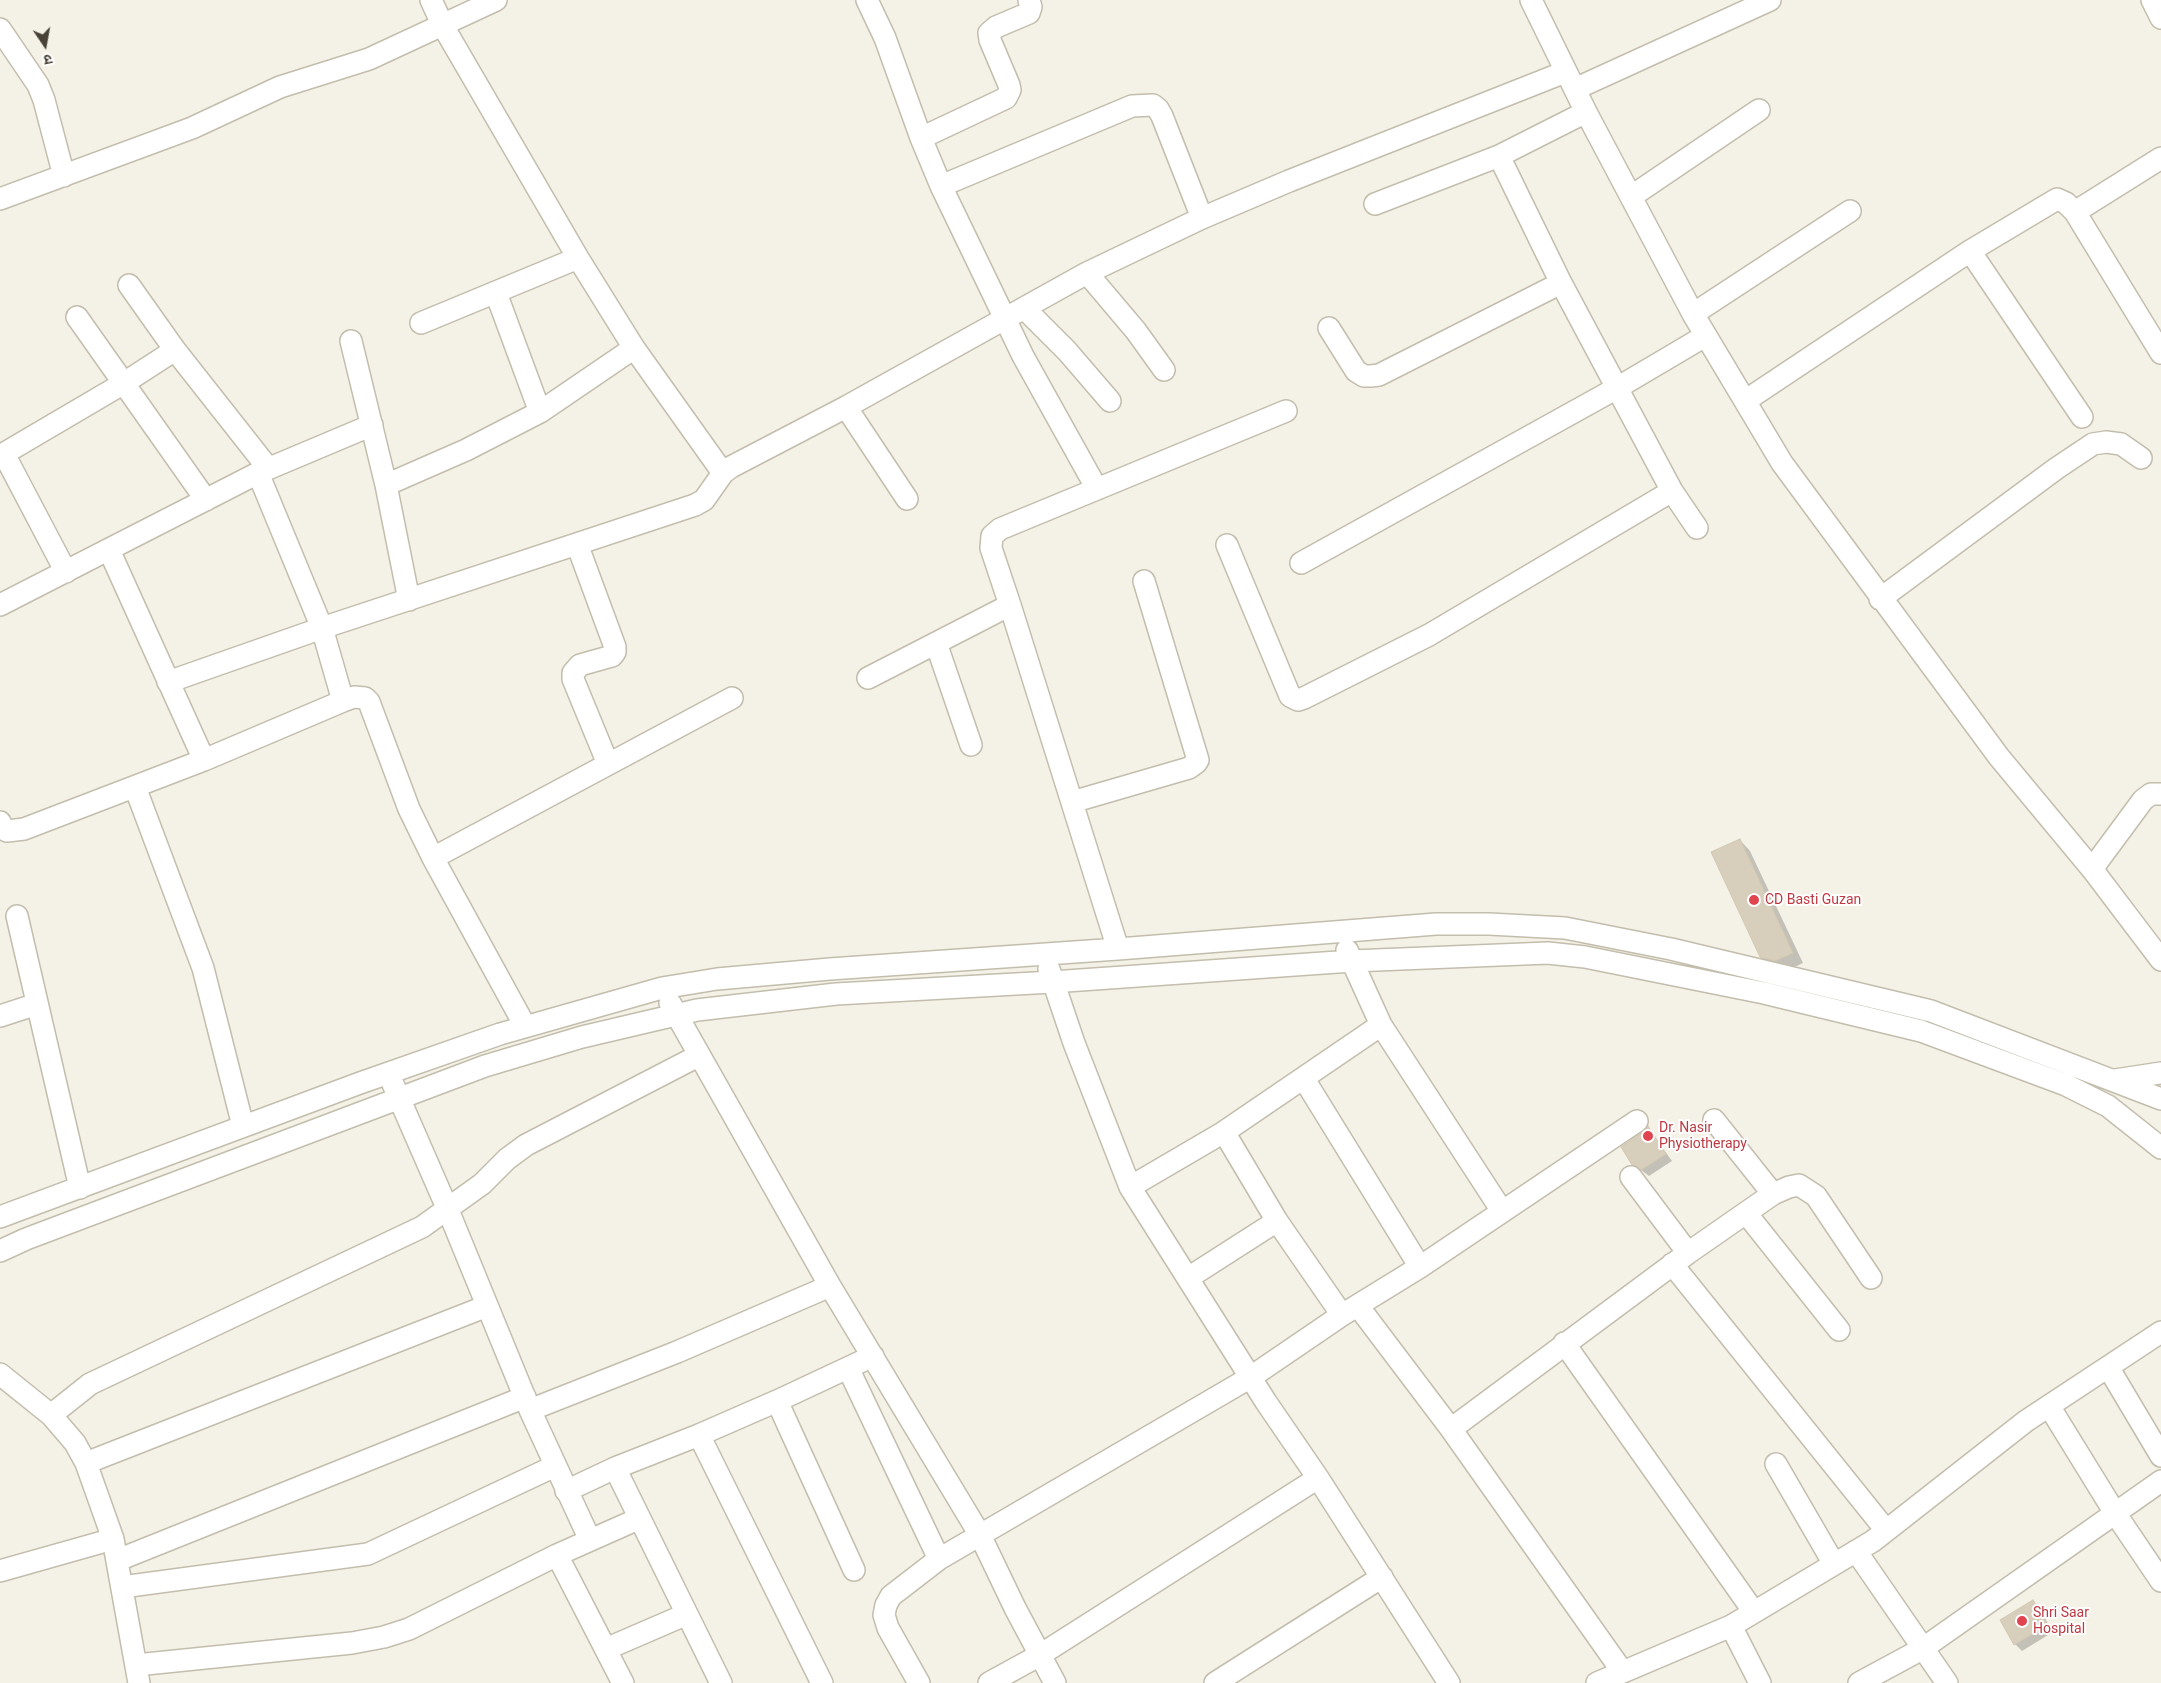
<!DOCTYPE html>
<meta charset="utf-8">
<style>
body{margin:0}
#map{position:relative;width:2161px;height:1683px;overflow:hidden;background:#f4f1e7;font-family:Roboto,"Noto Sans Devanagari",sans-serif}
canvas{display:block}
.north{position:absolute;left:20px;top:20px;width:50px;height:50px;-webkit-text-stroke:4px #fff;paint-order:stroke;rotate:168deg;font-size:14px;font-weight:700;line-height:20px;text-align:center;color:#484236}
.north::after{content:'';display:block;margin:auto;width:18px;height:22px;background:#484236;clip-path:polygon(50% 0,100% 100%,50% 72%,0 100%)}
</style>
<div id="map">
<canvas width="2161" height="1683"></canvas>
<div class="north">उ</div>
</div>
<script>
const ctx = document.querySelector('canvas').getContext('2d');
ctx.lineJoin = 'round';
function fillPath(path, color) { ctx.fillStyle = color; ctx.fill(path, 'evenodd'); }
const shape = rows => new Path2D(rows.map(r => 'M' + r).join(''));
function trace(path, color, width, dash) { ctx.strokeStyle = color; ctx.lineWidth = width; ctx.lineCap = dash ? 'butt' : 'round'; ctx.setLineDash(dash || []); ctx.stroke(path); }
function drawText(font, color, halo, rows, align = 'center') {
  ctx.font = font + ' Roboto,sans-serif'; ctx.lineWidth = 4; ctx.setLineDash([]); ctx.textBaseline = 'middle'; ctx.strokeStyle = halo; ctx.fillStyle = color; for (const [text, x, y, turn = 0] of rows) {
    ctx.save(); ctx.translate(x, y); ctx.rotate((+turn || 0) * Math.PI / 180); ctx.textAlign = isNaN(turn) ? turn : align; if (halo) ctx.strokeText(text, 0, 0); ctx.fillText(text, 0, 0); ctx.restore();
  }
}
fillPath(shape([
 [1740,840,1750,851,1803,963,1786,971,1772,967,1761,957],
 [1648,1128,1672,1161,1649,1176,1633,1164],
 [2033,1602,2039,1608,2053,1632,2022,1651,2015,1644]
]), '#0003');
const building = shape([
 [1740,839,1793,953,1775,961,1760,957,1711,852,1740,839],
 [1648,1126,1666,1154,1641,1170,1632,1165,1621,1147,1644,1131,1648,1126],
 [2033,1600,2048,1625,2014,1645,2000,1620,2033,1600]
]);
fillPath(building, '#d7cebc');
trace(building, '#d2c7af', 1);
const minor = shape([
 [431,0,443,26,578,258,634,348,723,473],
 [867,0,885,38,921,138,941,186,1023,356,1097,489],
 [1531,0,1586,112,1693,314,1782,463,1999,757,2092,869,2161,960],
 [2152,0,2161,18],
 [0,29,38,85,44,100,64,176],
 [1575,89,1770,0],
 [921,138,1006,98,1010,90,1009,85,990,40,989,33,996,27,1029,13,1031,7,1029,0],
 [1499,156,1561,283,1672,491,1697,528],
 [2161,158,2075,212,2161,353],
 [941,186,1132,106,1153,105,1158,109,1162,116,1202,218],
 [1632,196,1759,110],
 [0,199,192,128,280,87,369,59,496,0],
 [1375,204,1499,156,1586,112],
 [1970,251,2082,417],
 [1087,273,1136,331,1164,370],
 [129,285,175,350,268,468],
 [496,293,540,412],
 [1024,308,1067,351,1110,401],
 [1693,314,1850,211],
 [77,317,206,500],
 [421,323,578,258],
 [1329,328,1356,371,1364,376,1371,376,1379,375,1561,283],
 [351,341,386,485,409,600],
 [1745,401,1970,251,2057,199,2066,203,2075,212],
 [846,407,907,499],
 [4,454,66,572],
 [0,456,124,383,175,350],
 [258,473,322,628,343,701],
 [386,485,466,450,540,412,634,348],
 [577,544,615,647,615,652,612,656,580,665,573,673,573,679,608,764],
 [1227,545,1290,696,1298,700,1304,698,1429,635,1672,491],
 [109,550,204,760],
 [1301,563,1617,388,1705,336],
 [1880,599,2057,468,2093,444,2106,442,2121,444,2141,458],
 [0,605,258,473,372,425],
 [936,643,971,745],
 [868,678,1010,605],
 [168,682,322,628,695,505,704,500,723,473,731,467,846,407,1087,273,1202,218,1289,181,1565,72],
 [135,787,203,968,243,1126],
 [1072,802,1189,768,1196,763,1198,760,1144,581],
 [0,822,3,829,7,831,24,829,204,760,343,701,354,697,365,698,369,702,409,809,433,858,525,1026],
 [433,858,732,698],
 [2092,869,2143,800,2151,794,2161,794],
 [17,916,80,1188],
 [1118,949,1010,605,991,548,992,536,1000,529,1286,411],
 [1347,950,1381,1025,1502,1211],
 [1049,969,1074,1043,1130,1187,1266,1402,1318,1478,1449,1683],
 [670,1003,830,1286,980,1535,1015,1608,1055,1683],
 [0,1016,37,1004],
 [1304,1079,1420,1267],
 [2115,1080,2161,1073],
 [393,1084,448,1210,530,1410,590,1540],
 [1714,1120,1773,1194],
 [1224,1132,1277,1221,1342,1315],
 [1631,1177,1688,1253],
 [1130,1187,1224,1132,1381,1025],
 [1746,1213,1839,1330],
 [0,1217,360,1083,500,1034,662,988,717,979,830,969,1118,949,1436,924,1489,924,1565,928,1671,949,1931,1011,2161,1099],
 [0,1251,26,1239,485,1066,582,1037,697,1010,836,994,1052,982,1352,961,1548,953,1585,957,1764,993,1921,1031,2066,1085,2108,1106,2161,1148],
 [1672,1264,1885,1529],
 [1188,1278,1277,1221],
 [1358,1306,1451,1429,1622,1671],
 [1564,1343,1754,1612],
 [2108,1367,2161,1456],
 [848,1368,939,1559],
 [0,1374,51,1415,75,1443,86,1463,113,1539,139,1683],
 [777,1401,854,1570],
 [2049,1406,2115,1513,2161,1581],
 [530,1410,677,1352,830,1286],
 [51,1415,90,1384,422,1227,482,1184,507,1159,526,1145,698,1056],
 [1451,1429,1688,1253,1773,1194,1789,1187,1799,1185,1816,1196,1871,1278],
 [699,1435,822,1683],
 [86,1463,487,1306],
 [1776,1464,1834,1564],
 [615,1468,721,1683],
 [566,1491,615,1468,699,1435,777,1401,873,1356],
 [1856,1551,1947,1683],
 [557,1555,623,1683],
 [118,1560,525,1397],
 [0,1571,113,1539],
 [122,1587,368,1554,555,1466],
 [1731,1626,1760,1683],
 [606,1649,687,1614],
 [136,1665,352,1643,384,1637,409,1629,557,1555,638,1519],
 [919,1683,888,1628,884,1615,886,1605,891,1596,939,1559,1251,1377,1342,1315,1420,1267,1637,1121],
 [989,1683,1040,1655,1318,1478],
 [1215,1683,1382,1577],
 [1597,1683,1731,1626,1873,1541,2026,1421,2161,1332],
 [1859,1683,1922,1649,2161,1481]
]);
trace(minor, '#c3bdac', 24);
trace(minor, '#fff', 21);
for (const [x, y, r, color] of [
 [1754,900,6,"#e0444e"],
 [1648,1136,6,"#e0444e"],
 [2022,1621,6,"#e0444e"]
]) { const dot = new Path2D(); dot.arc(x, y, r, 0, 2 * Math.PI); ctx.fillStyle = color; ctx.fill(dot); trace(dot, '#fff', 2); }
drawText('14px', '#be3a42', '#fff', [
 ["CD Basti Guzan",1765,900],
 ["Dr. Nasir",1659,1128],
 ["Physiotherapy",1659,1144],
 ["Shri Saar",2033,1613],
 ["Hospital",2033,1629]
], 'left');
</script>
